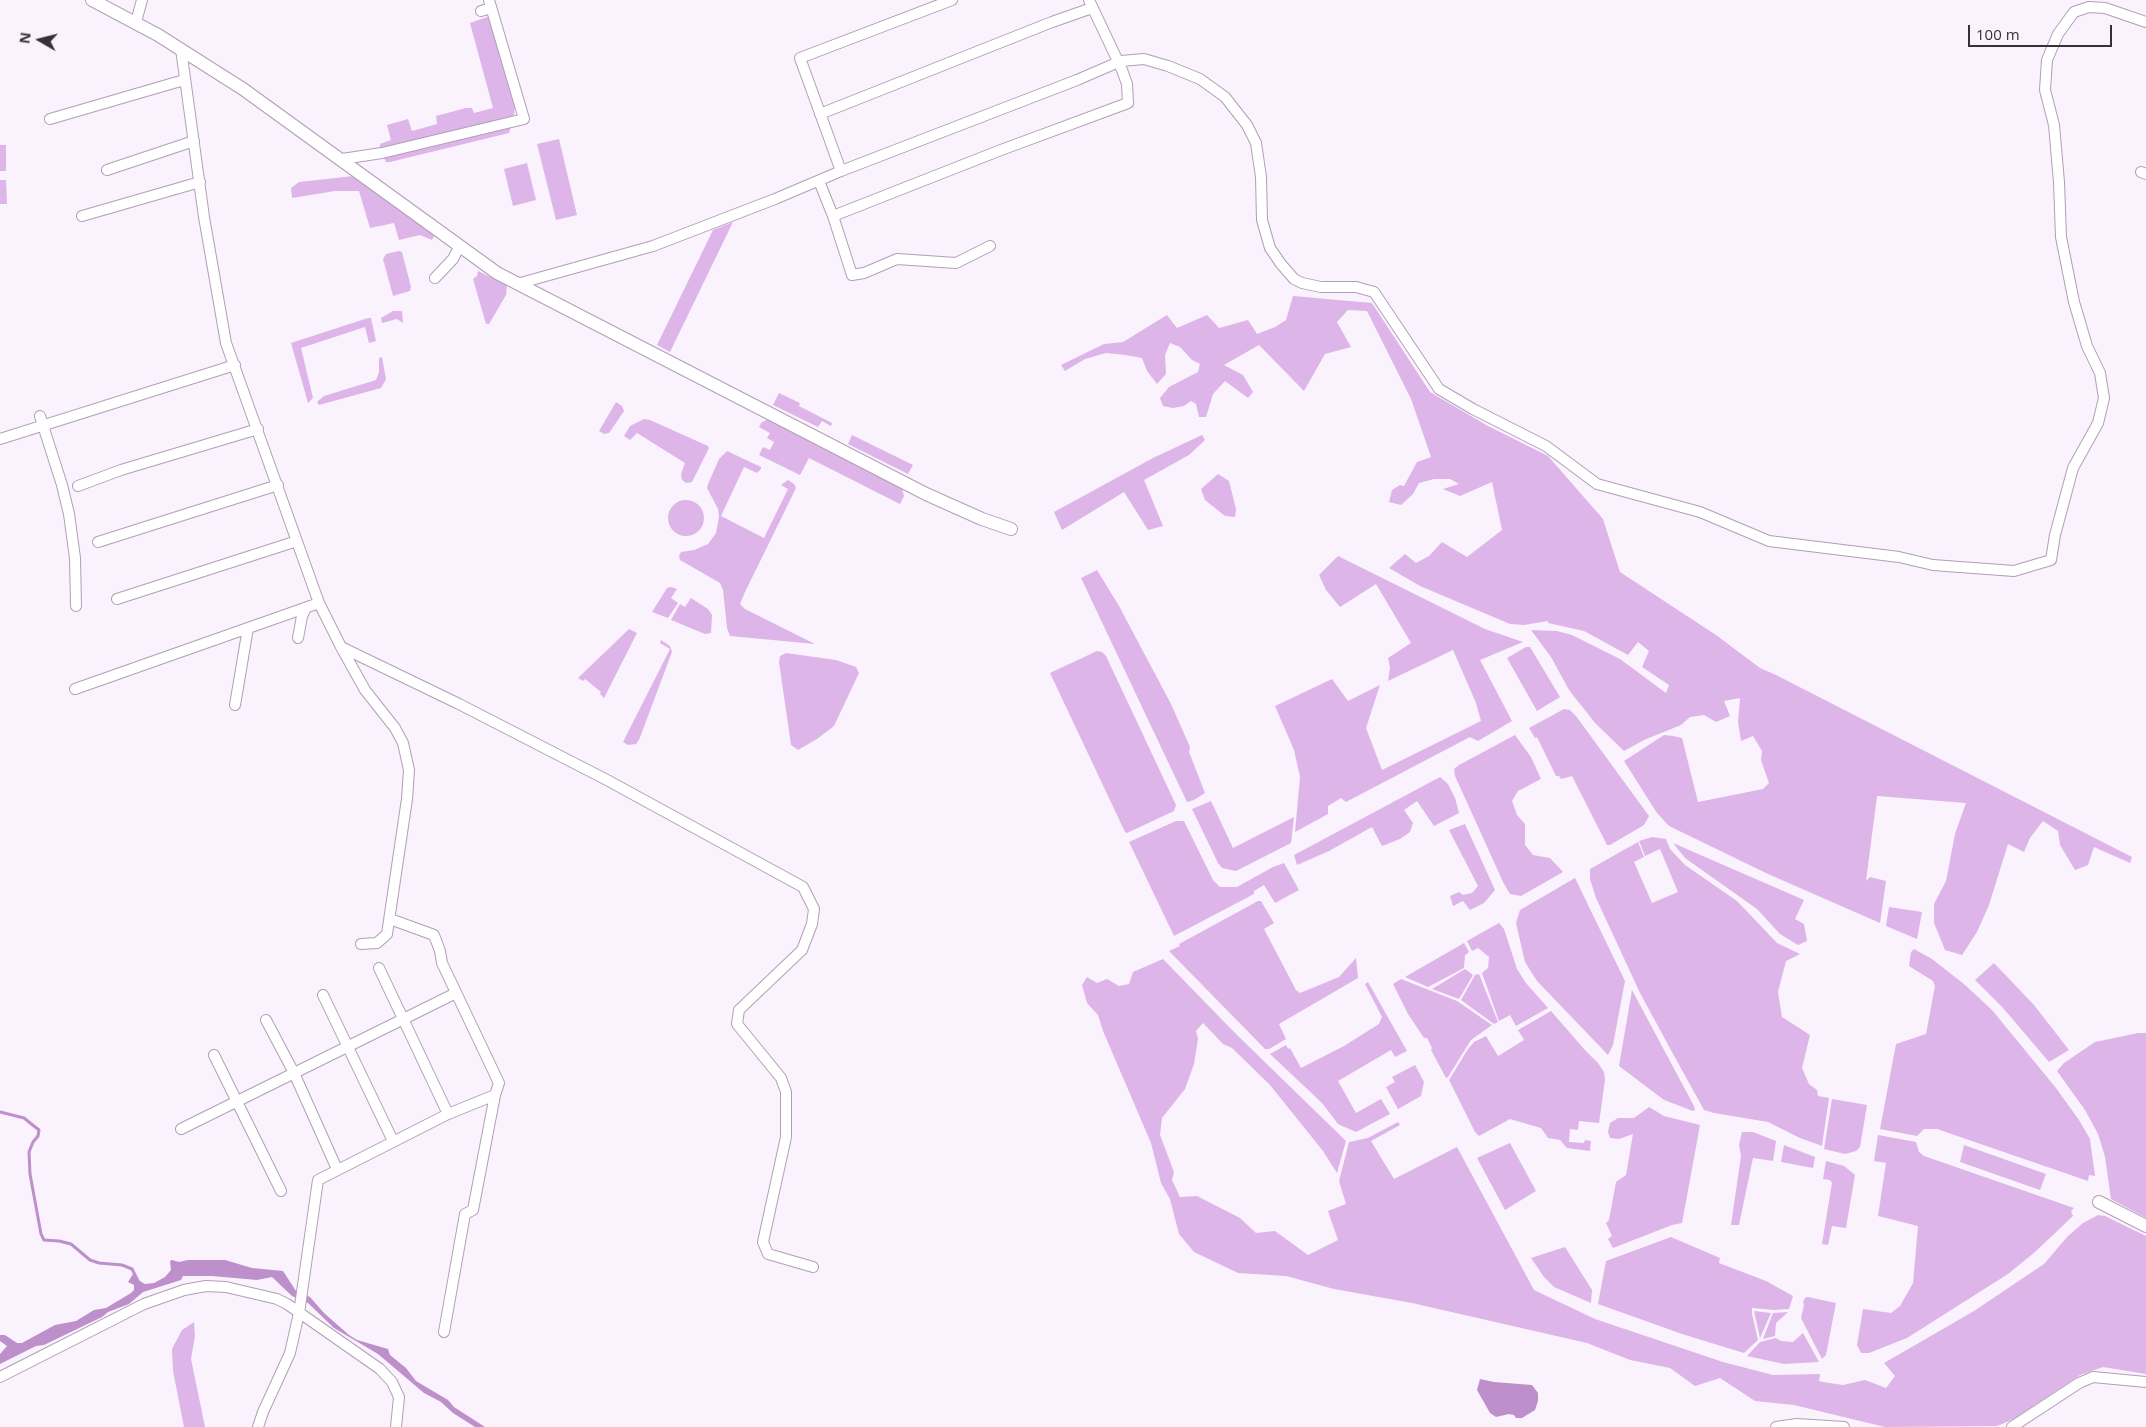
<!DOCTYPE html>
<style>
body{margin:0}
#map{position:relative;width:2146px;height:1427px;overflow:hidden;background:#faf2fd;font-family:"Open Sans",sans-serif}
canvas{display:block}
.north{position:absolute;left:15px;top:15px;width:50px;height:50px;-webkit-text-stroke:4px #faf2fd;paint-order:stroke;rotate:278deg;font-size:14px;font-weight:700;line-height:20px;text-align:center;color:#372f3a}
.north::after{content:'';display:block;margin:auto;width:18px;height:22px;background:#372f3a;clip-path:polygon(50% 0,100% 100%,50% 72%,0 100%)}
.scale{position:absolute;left:1968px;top:25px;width:144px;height:22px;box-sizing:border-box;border:2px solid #372f3a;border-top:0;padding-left:6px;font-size:15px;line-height:18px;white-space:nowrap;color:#372f3a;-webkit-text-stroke:4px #faf2fd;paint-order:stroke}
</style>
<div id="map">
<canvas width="2146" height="1427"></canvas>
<div class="north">N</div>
<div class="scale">100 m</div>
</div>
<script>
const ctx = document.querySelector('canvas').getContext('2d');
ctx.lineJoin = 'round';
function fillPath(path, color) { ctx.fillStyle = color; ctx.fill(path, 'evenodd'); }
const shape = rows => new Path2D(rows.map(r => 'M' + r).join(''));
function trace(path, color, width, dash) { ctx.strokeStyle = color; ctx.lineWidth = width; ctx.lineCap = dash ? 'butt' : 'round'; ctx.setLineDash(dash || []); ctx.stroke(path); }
fillPath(shape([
 [490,16,515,105,514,115,509,119,380,148,380,144,391,140,387,125,408,119,412,131,437,124,436,116,466,108,472,108,474,113,493,108,470,23],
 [511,127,509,133,390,162,386,162,384,158,388,154],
 [559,139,577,215,556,220,537,144],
 [0,145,6,145,6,171,0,171],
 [527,163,536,200,513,206,504,169],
 [354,176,436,233,432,240,420,235,399,240,394,223,370,228,359,191,335,191,292,198,291,188,299,182],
 [0,180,6,180,7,204,0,204],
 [733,222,670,352,657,345,713,230],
 [399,251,402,252,411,287,410,291,393,296,383,259,386,254],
 [478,271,507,285,506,295,489,324,486,324,473,279,477,276],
 [1293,296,1372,303,1430,392,1488,426,1548,456,1603,519,1620,572,1716,635,1760,668,1776,675,2132,857,2130,863,2094,847,2088,865,2075,870,2060,845,2058,831,2043,821,2030,838,2024,852,2008,844,1989,905,1977,932,1962,955,1945,950,1934,923,1934,904,1946,881,1955,834,1966,803,1877,796,1866,881,1870,877,1886,881,1880,923,1768,874,1669,826,1657,813,1624,761,1664,735,1673,736,1682,738,1698,802,1763,789,1769,783,1761,760,1762,751,1753,736,1741,741,1738,722,1740,698,1724,701,1730,716,1716,722,1704,715,1690,717,1681,725,1644,740,1624,751,1595,723,1569,690,1551,657,1531,630,1557,631,1572,635,1620,659,1666,693,1669,685,1642,667,1649,651,1638,642,1628,655,1584,631,1548,623,1548,621,1524,625,1510,624,1420,586,1389,568,1405,554,1416,563,1429,556,1442,542,1467,557,1502,530,1492,482,1460,496,1443,489,1459,484,1450,479,1434,479,1419,483,1413,494,1401,505,1389,502,1392,490,1400,485,1404,486,1417,462,1431,457,1411,399,1367,311,1348,310,1337,322,1351,347,1325,354,1304,391,1259,345,1224,365,1243,375,1253,392,1248,398,1225,381,1213,394,1206,417,1199,417,1196,404,1191,401,1184,406,1173,408,1163,406,1160,398,1169,387,1198,372,1200,364,1192,360,1180,347,1170,343,1165,355,1166,374,1157,384,1147,371,1142,358,1125,355,1106,353,1085,359,1065,371,1061,365,1104,344,1123,342,1167,315,1177,328,1207,315,1219,328,1248,320,1257,334,1275,327,1286,320],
 [393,311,402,311,403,323,397,319,382,323,381,318],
 [368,318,371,318,376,341,369,343,365,327,301,348,313,398,308,403,291,343],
 [382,357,386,379,381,388,319,405,317,402,324,396,376,380,379,372,379,358],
 [779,393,800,403,799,406,832,423,831,426,822,421,818,427,773,405],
 [616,402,622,406,624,411,609,433,604,434,599,431],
 [644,419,650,420,708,446,709,448,692,482,686,483,682,480,681,474,685,463,637,433,630,440,624,436,630,426],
 [767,420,771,420,901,485,904,496,900,504,809,458,800,475,759,455,763,447,770,450,774,442,767,438,770,433,759,427,762,422],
 [852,435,913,465,908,474,848,444],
 [1202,435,1205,440,1189,455,1144,480,1163,526,1148,530,1124,492,1062,530,1054,512,1153,458],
 [727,451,761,467,761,469,757,473,744,467,721,516,764,538,788,489,781,485,788,480,794,484,796,488,745,592,740,604,745,609,815,644,730,636,727,628,723,590,720,583,680,560,679,556,681,552,694,550,708,544,716,533,719,517,718,509,707,488,708,484,719,459],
 [1218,474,1229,481,1236,509,1235,517,1225,516,1205,500,1201,489],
 '668 518a18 18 0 1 1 36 0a18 18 0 1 1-36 0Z',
 [1338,556,1485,629,1523,642,1480,660,1512,721,1478,741,1470,737,1346,802,1341,798,1328,806,1328,814,1295,832,1300,777,1294,750,1275,706,1332,679,1348,701,1380,685,1366,728,1382,770,1481,721,1476,703,1453,650,1388,681,1390,667,1388,658,1411,643,1376,584,1340,607,1326,590,1319,575],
 [1097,570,1119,606,1171,704,1190,747,1189,752,1205,793,1194,800,1187,802,1081,578],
 [671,587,677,589,671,598,678,603,668,618,652,612,667,588],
 [691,598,708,609,712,615,711,633,705,634,671,620,680,604,685,607],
 [629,629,637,633,604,698,600,694,601,692,585,679,583,681,578,678],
 [661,640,670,646,672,652,639,740,636,744,628,745,623,742,670,649,660,643],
 [1526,647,1530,647,1560,697,1537,711,1507,658],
 [1097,651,1102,652,1106,656,1176,805,1174,811,1127,833,1125,832,1050,673],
 [786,653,836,660,856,667,859,673,834,726,817,739,798,750,791,745,779,662,780,656],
 [1564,709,1570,710,1576,716,1649,816,1644,825,1610,845,1607,845,1572,776,1561,779,1559,776,1556,776,1537,737,1535,738,1529,728],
 [1515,735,1531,757,1541,779,1518,791,1512,801,1517,815,1525,824,1525,845,1533,855,1550,858,1563,872,1521,896,1510,894,1503,882,1455,776,1454,769,1459,765],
 [1440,777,1448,784,1455,798,1459,813,1434,826,1417,801,1404,810,1413,823,1410,832,1400,839,1382,846,1372,827,1329,851,1297,865,1294,855],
 [1211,801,1233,848,1294,817,1291,843,1236,871,1222,868,1218,863,1192,809],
 [1176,821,1184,821,1213,880,1220,887,1237,887,1273,867,1284,863,1299,890,1275,903,1264,885,1254,891,1254,894,1174,936,1129,842],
 [1465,824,1495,890,1484,903,1470,910,1463,901,1453,906,1450,896,1459,892,1463,895,1472,893,1478,886,1449,830],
 [1652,837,1666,839,1670,849,1685,865,1737,901,1777,943,1800,954,1786,961,1778,992,1782,1017,1810,1035,1802,1068,1809,1084,1817,1090,1818,1096,1829,1098,1822,1146,1800,1138,1768,1122,1714,1113,1704,1110,1672,1052,1640,993,1596,898,1590,879,1590,869,1638,842,1644,857,1634,862,1652,903,1678,892,1660,849,1645,856,1639,841],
 [1673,843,1804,900,1795,919,1804,924,1807,941,1798,945,1780,934,1757,909,1685,858],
 [1575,878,1625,981,1613,1045,1608,1055,1537,981,1525,962,1516,923,1520,910],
 [1258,901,1261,901,1274,923,1264,929,1296,990,1300,993,1339,977,1356,958,1358,978,1279,1024,1286,1039,1269,1049,1265,1049,1169,951,1180,946,1179,944],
 [1889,907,1922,912,1917,939,1886,926],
 [1499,923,1504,929,1517,969,1526,983,1548,1008,1516,1026,1510,1015,1499,1021,1482,973,1488,968,1489,957,1478,948,1472,951,1467,941],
 [1464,943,1469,952,1465,955,1464,968,1428,987,1405,977],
 [1914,949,1932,959,1964,984,1992,1010,2056,1088,2079,1120,2090,1139,2095,1176,2089,1175,2088,1181,1937,1129,1924,1129,1917,1136,1880,1129,1896,1044,1926,1034,1935,986,1933,981,1909,966,1911,952],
 [1163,959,1236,1034,1346,1141,1337,1173,1323,1151,1270,1085,1232,1048,1223,1044,1203,1023,1196,1031,1198,1039,1194,1064,1185,1089,1162,1118,1160,1135,1174,1172,1172,1180,1180,1197,1197,1196,1240,1218,1256,1233,1275,1231,1308,1255,1338,1240,1328,1211,1346,1204,1339,1181,1349,1142,1368,1138,1398,1122,1400,1125,1371,1141,1394,1179,1457,1147,1534,1290,1595,1319,1723,1362,1773,1375,1820,1374,1819,1381,1823,1382,1843,1385,1865,1380,1886,1388,1895,1376,1884,1363,1974,1311,2044,1264,2068,1236,2083,1223,2098,1215,2105,1216,2146,1236,2146,1374,2103,1367,2080,1375,2014,1419,1997,1426,1885,1427,1794,1405,1755,1401,1720,1378,1695,1386,1670,1368,1630,1360,1587,1343,1412,1303,1334,1289,1286,1276,1238,1273,1194,1252,1179,1234,1170,1199,1161,1183,1151,1143,1103,1031,1098,1015,1087,1003,1082,985,1087,977,1097,983,1107,979,1119,986,1129,984,1133,972],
 [1994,963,2034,1005,2069,1050,2049,1062,2003,1008,1975,980],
 [1465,969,1473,975,1459,999,1432,989],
 [1479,974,1498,1022,1494,1024,1461,1000,1475,975],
 [1401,979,1457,1001,1492,1025,1471,1040,1448,1077,1446,1078,1431,1050,1432,1048,1427,1038,1424,1038,1408,1014,1393,984],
 [1368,982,1407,1051,1395,1057,1391,1050,1338,1081,1356,1113,1381,1099,1390,1114,1356,1132,1338,1124,1322,1103,1270,1054,1286,1045,1288,1049,1290,1048,1301,1068,1344,1046,1379,1024,1382,1017,1365,984],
 [1632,990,1694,1106,1695,1110,1693,1111,1664,1100,1619,1066],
 [1551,1011,1584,1049,1598,1063,1604,1072,1605,1080,1599,1123,1579,1121,1578,1130,1570,1129,1569,1142,1584,1143,1585,1140,1591,1141,1590,1151,1567,1148,1560,1140,1548,1138,1541,1128,1510,1119,1479,1136,1475,1132,1449,1080,1468,1049,1474,1042,1486,1036,1498,1056,1524,1040,1518,1030],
 [2138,1033,2146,1033,2146,1218,2111,1199,2105,1157,2098,1134,2085,1110,2057,1071,2064,1063,2095,1042],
 [1415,1065,1424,1082,1421,1096,1398,1109,1386,1087,1395,1082,1392,1077],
 [1832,1099,1867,1105,1860,1147,1856,1151,1845,1154,1824,1149],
 [1649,1107,1664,1116,1700,1125,1682,1223,1672,1225,1613,1248,1608,1239,1612,1236,1606,1223,1609,1220,1616,1182,1626,1175,1633,1134,1619,1139,1610,1138,1608,1132,1610,1123,1618,1118,1634,1118],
 [1742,1132,1753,1132,1776,1141,1773,1161,1753,1158,1739,1225,1731,1225,1741,1156,1739,1145],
 [1878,1135,1916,1142,1919,1152,1924,1156,2074,1208,2071,1211,2073,1216,2035,1252,2008,1274,1907,1338,1869,1353,1861,1353,1857,1345,1863,1309,1891,1313,1900,1306,1913,1283,1918,1226,1878,1216,1886,1163,1874,1161],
 [1510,1143,1536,1191,1505,1210,1477,1158],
 [1784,1145,1815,1157,1813,1168,1781,1162],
 [1964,1145,2046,1174,2040,1190,1960,1162],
 [1826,1161,1844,1166,1855,1175,1846,1228,1832,1226,1828,1245,1822,1244,1832,1183,1830,1180,1823,1179],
 [1671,1237,1720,1258,1719,1263,1766,1281,1793,1296,1789,1309,1774,1310,1752,1308,1752,1314,1758,1340,1744,1353,1682,1334,1598,1304,1606,1261],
 [1565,1247,1592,1290,1591,1303,1554,1287,1544,1277,1531,1258],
 [1808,1297,1836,1303,1826,1355,1822,1359,1801,1318,1804,1305,1803,1302,1805,1298],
 [1754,1311,1771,1313,1760,1338],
 [1788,1312,1776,1323,1775,1336,1763,1339,1773,1313],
 [194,1322,195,1336,191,1359,205,1427,184,1427,173,1371,172,1349,182,1330],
 [1803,1333,1819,1362,1784,1364,1747,1356,1760,1342,1776,1338,1781,1341,1793,1342]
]), '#ddb5e9');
fillPath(shape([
 [172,1260,179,1262,188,1260,225,1260,252,1268,283,1271,296,1291,310,1297,324,1313,349,1335,357,1340,388,1349,390,1355,406,1368,416,1381,448,1400,454,1407,485,1427,475,1427,453,1413,441,1402,424,1393,378,1354,334,1328,308,1303,292,1296,272,1277,257,1280,212,1276,183,1276,181,1280,143,1292,129,1304,108,1312,102,1317,44,1345,36,1346,0,1364,0,1354,7,1346,0,1341,0,1335,5,1335,17,1343,22,1343,55,1325,76,1321,94,1310,106,1308,131,1293,134,1290,134,1285,128,1282,133,1274,135,1274,138,1280,145,1284,154,1283,165,1277,171,1270,170,1261],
 [1480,1379,1494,1382,1532,1385,1538,1393,1538,1401,1535,1410,1522,1418,1516,1418,1514,1415,1509,1414,1496,1417,1490,1413,1477,1390]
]), '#bd8fcb');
trace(shape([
 [0,1112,24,1118,39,1130,38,1136,33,1142,29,1152,30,1174,41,1234,44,1240,59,1241,71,1244,90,1260,99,1263,122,1265,132,1269,139,1283]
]), '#bd8fcb', 3);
const minor = shape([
 [481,11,491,8],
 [136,22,142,0],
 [181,49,204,217,226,343,319,603,341,647,365,690,395,728,403,743,409,770,407,799,387,934,377,943,361,944],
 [820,114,1052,22,1092,8],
 [50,119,184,80],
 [342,159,382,153,524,119,489,0],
 [107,170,194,141],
 [841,171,800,58,952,0],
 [2141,172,2146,174],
 [819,181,833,216,852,275,864,273,897,259,956,263,990,246],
 [82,216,200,182],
 [833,216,1001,150,1128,103,1127,84,1122,70,1089,0],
 [435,278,453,259,459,247],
 [517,284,653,246,775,199,841,171,1077,80,1121,61,1144,59,1168,66,1200,79,1225,97,1247,125,1256,143,1261,177,1262,220,1270,248,1281,264,1294,279,1302,283,1321,287,1356,287,1374,292,1439,389,1473,409,1546,446,1597,484,1700,512,1769,541,1899,557,1933,565,2014,571,2051,560,2055,535,2073,468,2098,423,2104,398,2100,373,2087,346,2074,302,2061,237,2059,182,2054,125,2045,90,2047,60,2058,34,2074,12,2089,7,2105,8,2146,22],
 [40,416,62,485,69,514,75,558,76,606],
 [0,439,235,365],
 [78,486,121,470,258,429],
 [98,542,278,485],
 [117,599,297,541],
 [298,638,302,616,306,608],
 [341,647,459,704,607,780,803,887,814,909,812,924,802,950,739,1010,737,1024,781,1078,786,1092,786,1137,763,1242,768,1254,813,1267],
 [75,689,319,603],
 [235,705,248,628],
 [379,968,448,1114],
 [323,995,393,1141],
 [266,1020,294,1073,337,1169],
 [214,1055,281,1191],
 [181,1129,456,993],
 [444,1332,465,1214,473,1210,495,1095],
 [0,1377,144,1304,184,1290,206,1286,226,1287,277,1299,287,1304,380,1369,392,1382,399,1397,396,1427],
 [258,1427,263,1412,290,1353,299,1313,318,1180,448,1114,495,1095,499,1083,442,963,440,951,434,935,390,919],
 [1776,1427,1797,1424,1844,1427],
 [2012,1427,2079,1383,2093,1377,2146,1382]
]);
const tertiary = shape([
 [92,0,158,35,243,89,497,273,926,494,982,519,1011,529],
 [2099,1202,2146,1226]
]);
trace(minor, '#b29eb8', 12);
trace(tertiary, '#b29eb8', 14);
trace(minor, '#fff', 10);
trace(tertiary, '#fff', 12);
</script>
